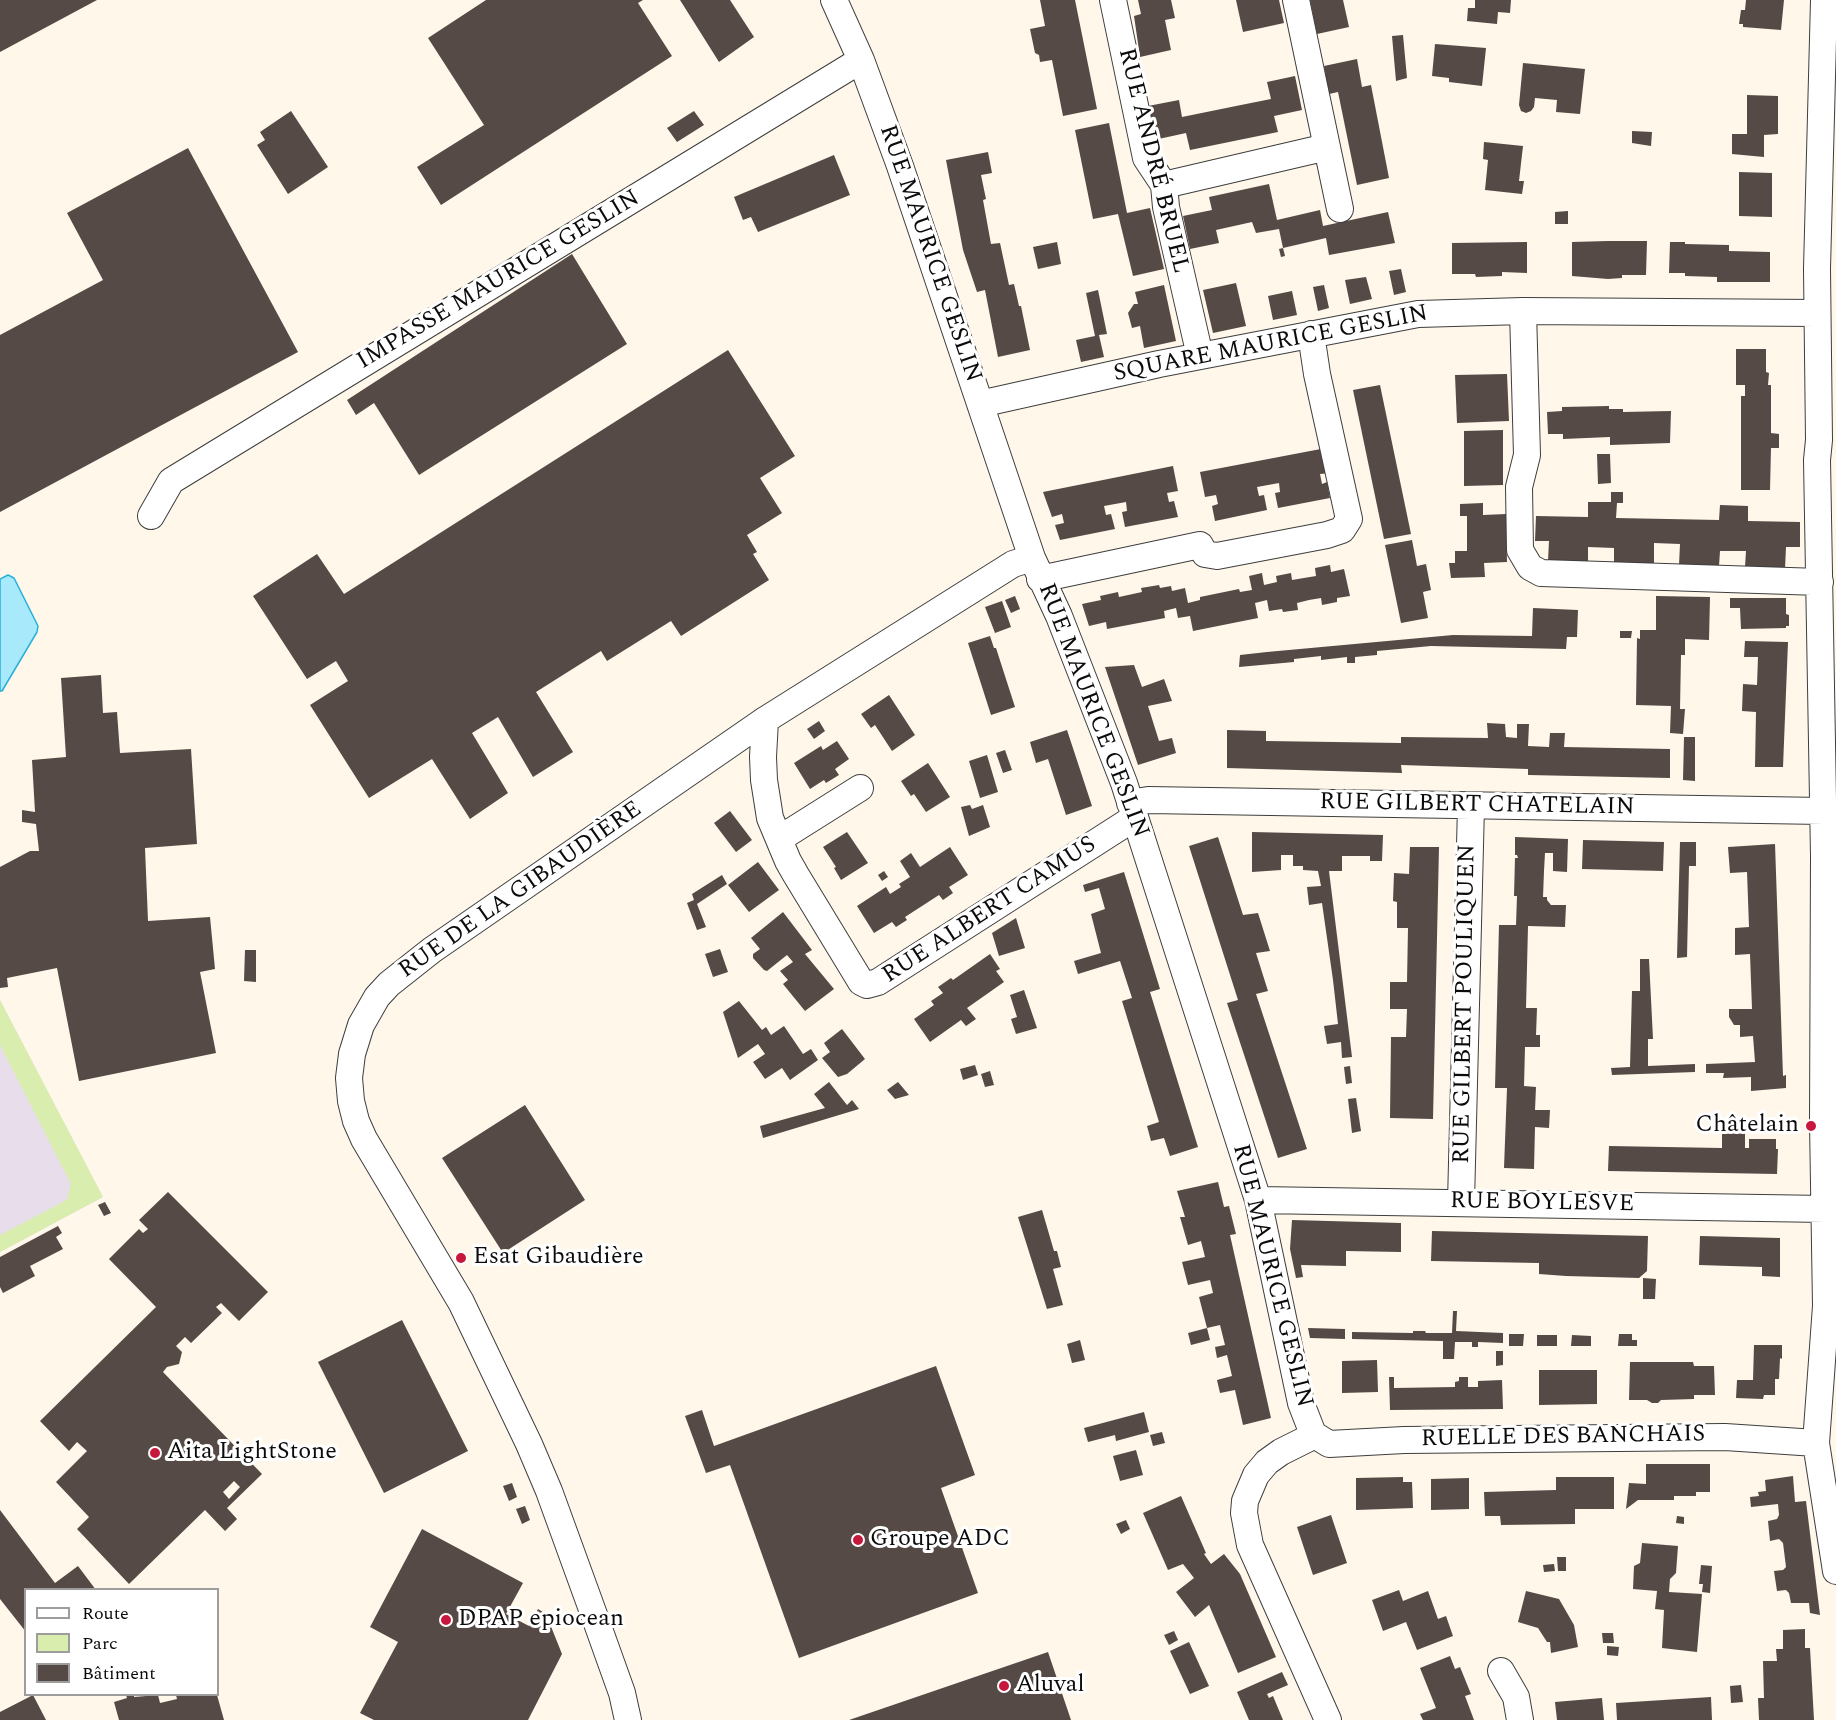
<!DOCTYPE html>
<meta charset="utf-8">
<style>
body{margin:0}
#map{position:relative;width:1836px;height:1720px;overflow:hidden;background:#fff7e9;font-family:Spectral,serif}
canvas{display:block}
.legend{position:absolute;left:24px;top:1588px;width:195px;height:108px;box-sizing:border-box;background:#fff;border:2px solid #9d9d9d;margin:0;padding:8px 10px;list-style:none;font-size:18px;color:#0b0b0b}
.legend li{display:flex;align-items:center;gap:12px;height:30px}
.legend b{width:30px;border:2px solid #9d9d9d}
</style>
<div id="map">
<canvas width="1836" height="1720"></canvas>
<ul class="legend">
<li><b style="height:8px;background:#fff"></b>Route</li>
<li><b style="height:16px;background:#d9edaf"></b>Parc</li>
<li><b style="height:16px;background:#554a46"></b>Bâtiment</li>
</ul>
</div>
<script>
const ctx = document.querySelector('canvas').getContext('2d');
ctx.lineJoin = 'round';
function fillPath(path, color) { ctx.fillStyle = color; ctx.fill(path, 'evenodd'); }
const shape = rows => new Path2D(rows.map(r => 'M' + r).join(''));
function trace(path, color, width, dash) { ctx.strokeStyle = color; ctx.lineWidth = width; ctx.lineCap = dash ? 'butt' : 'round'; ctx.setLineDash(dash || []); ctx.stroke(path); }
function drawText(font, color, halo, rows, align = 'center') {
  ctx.font = font + ' Spectral,serif'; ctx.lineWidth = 6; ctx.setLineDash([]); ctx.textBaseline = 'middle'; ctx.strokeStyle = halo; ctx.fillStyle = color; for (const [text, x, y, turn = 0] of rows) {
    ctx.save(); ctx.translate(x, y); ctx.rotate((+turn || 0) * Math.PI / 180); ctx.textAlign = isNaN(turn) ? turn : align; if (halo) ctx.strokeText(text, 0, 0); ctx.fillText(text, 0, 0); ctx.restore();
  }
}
fillPath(shape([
 [0,1000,103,1197,0,1252]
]), '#e8deeb');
fillPath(shape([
 [0,1000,103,1197,0,1252,0,1235,61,1203,67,1199,71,1184,0,1045]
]), '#d9edaf');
const water = shape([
 [8,575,14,578,38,626,37,632,2,691,0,691,0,579,8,575]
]);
fillPath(water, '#a8eafc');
trace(water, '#29b0d9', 1.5);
fillPath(shape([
 [0,0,97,0,0,52],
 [486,0,643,0,638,3,672,56,441,205,417,167,484,125,428,38],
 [680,0,730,0,754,37,719,62],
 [1040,0,1075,0,1097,109,1063,116,1052,60,1040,62,1039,55,1035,53,1030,29,1045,26],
 [1138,0,1171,0,1175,18,1165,20,1171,50,1140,57,1134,16,1141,14],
 [1236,0,1279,0,1284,23,1243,32],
 [1310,0,1343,0,1349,27,1317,34],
 [1475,0,1511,0,1510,13,1498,12,1497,24,1467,21,1468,8,1475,8],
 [1746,0,1784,0,1781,30,1743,27,1743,24,1739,24,1741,10,1745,10],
 [1403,35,1407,78,1396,81,1392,36],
 [1435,44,1486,48,1482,86,1449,82,1449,78,1432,76],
 [1357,59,1362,87,1371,85,1389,178,1357,185,1338,92,1329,94,1324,66],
 [1523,63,1585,69,1580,114,1556,112,1557,100,1535,98,1534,107,1531,111,1526,113,1521,111,1519,105],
 [1295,76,1302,110,1274,116,1278,132,1190,150,1186,133,1154,140,1148,106,1179,100,1182,117,1241,105,1271,99,1267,82],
 [1747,95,1778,96,1778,134,1764,135,1764,157,1732,154,1732,134,1747,134],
 [291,111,328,167,288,194,257,145,265,140,260,132],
 [694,111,704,125,677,142,667,128],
 [1109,123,1127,213,1150,208,1164,269,1133,276,1118,214,1093,219,1075,130],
 [1632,131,1652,132,1651,146,1632,143],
 [1484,142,1523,146,1519,181,1524,181,1522,194,1485,190,1488,160,1483,159],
 [188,148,298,352,0,512,0,335,103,280,67,213],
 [988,152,992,173,981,175,986,199,983,200,991,244,1000,243,1009,285,1014,284,1019,306,1021,306,1030,350,998,357,985,290,977,292,963,250,946,160],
 [834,155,850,195,758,232,751,217,743,220,734,197],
 [1739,172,1772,173,1772,217,1739,216],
 [1269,184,1277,220,1320,210,1323,226,1388,212,1395,243,1329,255,1326,238,1283,248,1285,256,1281,257,1279,249,1283,248,1279,229,1256,233,1252,222,1216,230,1219,243,1190,249,1183,216,1212,210,1209,197],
 [1568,211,1568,224,1555,224,1555,212],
 [1608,241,1647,241,1646,275,1622,275,1622,278,1608,279,1572,276,1572,242],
 [1057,242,1061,264,1038,269,1033,247],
 [1527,242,1527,273,1502,272,1502,276,1476,277,1475,274,1452,274,1452,243],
 [1670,242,1685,242,1685,244,1729,245,1729,251,1770,252,1770,282,1717,282,1717,277,1685,276,1685,273,1669,273],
 [572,254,627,344,419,475,374,403,356,415,347,400],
 [1401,269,1406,292,1394,295,1389,271],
 [1366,277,1372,299,1350,304,1345,280],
 [1236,283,1246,326,1213,333,1203,290],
 [1164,285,1176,341,1144,348,1140,326,1132,328,1128,313,1134,304,1138,304,1135,292],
 [1324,285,1329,308,1318,311,1313,287],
 [1098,290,1107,334,1099,335,1104,357,1081,362,1076,340,1095,336,1086,293],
 [1292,291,1297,315,1273,320,1268,296],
 [1736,349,1766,349,1766,372,1769,373,1768,385,1771,385,1771,433,1779,434,1779,448,1771,448,1770,490,1741,490,1741,396,1745,396,1745,385,1736,385],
 [728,350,795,456,760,478,782,513,747,535,757,552,753,554,769,580,681,636,671,621,607,661,601,651,536,692,573,752,533,777,498,717,472,733,508,793,470,819,432,759,369,798,310,705,348,681,336,661,307,679,253,596,317,554,344,594],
 [1507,374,1509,421,1457,423,1455,375],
 [1380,385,1411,534,1384,539,1353,390],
 [1609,406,1609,409,1623,409,1623,412,1671,411,1670,443,1610,445,1610,437,1563,439,1563,434,1548,434,1547,412,1562,411,1562,407],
 [1503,430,1503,485,1464,486,1464,431],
 [1326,448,1331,473,1320,474,1322,484,1327,482,1330,498,1278,508,1275,493,1280,492,1279,483,1257,487,1259,496,1264,495,1267,510,1215,521,1212,506,1218,504,1216,495,1205,497,1200,472],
 [1597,454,1610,454,1611,483,1598,484],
 [1173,466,1178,491,1167,493,1169,502,1174,501,1178,517,1125,527,1122,512,1127,511,1126,502,1104,506,1106,515,1111,514,1115,529,1060,540,1055,525,1064,523,1062,514,1052,517,1043,492],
 [1611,492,1623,492,1623,503,1617,503,1616,518,1719,520,1720,505,1748,506,1748,521,1800,522,1800,547,1786,547,1785,569,1745,567,1746,551,1720,551,1719,566,1679,565,1680,544,1654,543,1654,564,1614,563,1614,548,1588,547,1588,562,1548,561,1549,541,1535,541,1536,516,1588,517,1588,502,1611,502],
 [1483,503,1483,515,1506,514,1507,562,1484,563,1485,577,1451,578,1449,563,1455,563,1455,551,1467,551,1467,516,1460,516,1460,504],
 [1412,540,1417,566,1426,564,1431,590,1423,592,1428,618,1401,623,1385,545],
 [1330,565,1331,572,1344,569,1350,596,1337,598,1337,602,1322,605,1321,598,1309,600,1297,603,1298,610,1283,612,1282,609,1269,611,1267,600,1255,603,1258,618,1193,631,1190,616,1178,618,1176,608,1164,611,1165,618,1107,629,1106,622,1089,626,1082,604,1101,600,1100,596,1118,592,1119,597,1142,592,1141,588,1159,585,1160,588,1171,586,1172,591,1185,588,1188,603,1200,600,1200,597,1239,589,1240,592,1252,590,1249,576,1262,573,1264,585,1277,582,1276,576,1291,573,1292,580,1316,576,1315,568],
 [1015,596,1020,609,1011,613,1005,600],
 [1656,596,1710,597,1709,640,1685,639,1685,655,1681,655,1680,709,1685,709,1683,734,1670,733,1671,706,1636,705,1637,638,1640,639,1640,630,1656,630],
 [1730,598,1786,598,1786,614,1789,615,1789,626,1786,626,1786,628,1741,629,1740,608,1730,608],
 [1002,601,1011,627,995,633,985,607],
 [1533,608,1578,610,1577,637,1567,637,1566,649,1431,646,1377,651,1377,655,1355,657,1355,663,1347,663,1347,657,1321,660,1321,656,1294,659,1294,662,1239,667,1240,655,1267,652,1453,635,1532,636],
 [1620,631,1632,631,1631,638,1620,638],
 [990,636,994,648,996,648,1015,707,991,715,968,643],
 [1745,641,1788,642,1783,767,1755,767,1756,712,1742,711,1743,684,1757,685,1758,657,1744,657],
 [1134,665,1142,687,1164,679,1172,701,1148,706,1159,741,1172,738,1176,753,1138,765,1105,667],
 [101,675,103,713,117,712,120,753,191,749,197,844,145,848,148,921,210,917,215,969,200,972,216,1053,79,1081,57,968,7,978,8,987,0,988,0,867,30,851,39,851,36,824,22,822,22,810,35,812,32,760,66,757,61,678],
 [889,695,915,735,892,751,875,725,871,728,861,714],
 [819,721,825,731,814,739,807,729],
 [1487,723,1505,724,1506,737,1517,738,1517,724,1529,724,1528,746,1549,747,1550,733,1565,733,1564,747,1670,749,1670,778,1528,775,1528,769,1432,766,1401,765,1402,773,1227,768,1227,730,1266,731,1266,741,1401,743,1401,737,1488,738],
 [1067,730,1092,806,1066,815,1048,759,1036,763,1030,742],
 [1684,737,1695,737,1695,781,1683,780],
 [837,741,849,759,835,769,839,775,826,783,824,780,810,789,794,763,821,746,823,750],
 [1005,750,1012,770,1003,773,996,753],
 [987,755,998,792,980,798,969,761],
 [928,763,950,797,926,812,914,794,911,796,901,781],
 [970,805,972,809,983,805,990,827,969,836,961,807],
 [730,811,752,840,736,852,714,823],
 [847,832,868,863,841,880,834,868,836,867,823,847],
 [1252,832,1383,835,1382,861,1370,861,1370,856,1342,856,1342,871,1329,871,1352,1057,1342,1058,1341,1042,1327,1044,1324,1026,1338,1024,1333,980,1322,903,1309,905,1307,887,1321,886,1318,871,1303,870,1303,866,1293,866,1293,855,1281,855,1281,870,1252,872],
 [1218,837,1243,915,1258,913,1270,951,1256,953,1268,991,1256,994,1307,1149,1278,1158,1227,1003,1238,1000,1189,846],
 [1515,837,1568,839,1567,872,1553,871,1553,853,1545,853,1544,871,1543,897,1547,897,1547,900,1551,905,1566,905,1565,927,1528,926,1526,1008,1537,1008,1536,1035,1540,1035,1540,1047,1525,1047,1524,1086,1536,1087,1535,1110,1550,1110,1549,1128,1535,1127,1534,1169,1504,1168,1507,1088,1495,1088,1499,925,1516,925,1517,896,1514,896,1515,858,1518,858,1517,855,1515,855],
 [1583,840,1664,842,1663,871,1582,869],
 [1680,842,1696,842,1696,866,1689,866,1687,957,1677,958],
 [1775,844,1783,1076,1786,1075,1786,1088,1751,1091,1751,1077,1723,1078,1724,1073,1706,1073,1706,1064,1755,1062,1753,1036,1740,1037,1740,1025,1734,1025,1729,1017,1729,1009,1752,1009,1750,954,1735,955,1735,928,1749,927,1747,872,1730,873,1728,847],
 [950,847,968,875,949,887,953,893,943,900,939,895,905,917,907,920,896,927,892,922,874,933,857,906,886,887,890,894,901,887,899,884,910,877,900,861,911,853,920,867],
 [1410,847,1439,847,1433,1119,1390,1118,1391,1037,1406,1037,1407,1009,1390,1009,1390,982,1407,982,1408,928,1397,928,1397,902,1393,901,1394,873,1409,874],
 [758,862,779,890,749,912,728,885],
 [884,871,888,877,882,881,878,875],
 [1124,872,1160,989,1150,992,1198,1147,1170,1156,1164,1138,1151,1141,1147,1126,1159,1122,1122,1001,1132,998,1120,961,1078,974,1074,961,1101,953,1091,914,1105,909,1099,888,1085,892,1083,885],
 [722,875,727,884,697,904,706,927,697,930,687,903,694,900,692,894],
 [783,912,812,950,805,954,834,989,805,1011,783,984,788,980,780,971,793,962,787,955,767,971,764,970,753,958,753,954,760,949,751,938],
 [1016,918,1025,948,999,956,992,933],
 [720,949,728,972,713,977,705,954],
 [245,950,256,950,256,982,244,981],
 [990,954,1000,969,996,971,1004,982,967,1008,976,1019,966,1026,961,1020,930,1042,914,1019,934,1005,931,1001,943,993,938,987,951,978,953,980],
 [1640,959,1649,959,1653,1039,1648,1039,1648,1066,1695,1064,1695,1072,1612,1075,1611,1068,1630,1067,1632,991,1640,991],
 [1024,990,1037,1028,1016,1034,1011,1019,1017,1017,1010,995],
 [739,1001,762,1030,766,1027,771,1035,784,1026,803,1054,811,1049,818,1060,790,1080,782,1068,765,1079,753,1062,765,1054,758,1044,738,1058,723,1012],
 [842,1029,865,1059,847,1074,838,1077,822,1058,830,1052,824,1043],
 [975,1065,978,1075,963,1080,960,1069],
 [1350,1066,1352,1083,1346,1084,1344,1067],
 [990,1071,994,1085,985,1087,981,1074],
 [829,1082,847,1105,852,1100,859,1109,763,1138,760,1126,825,1108,814,1094],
 [898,1082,909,1095,895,1099,887,1090],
 [1356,1098,1361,1131,1352,1133,1348,1099],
 [525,1105,585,1200,503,1253,442,1158],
 [1722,1126,1736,1126,1736,1134,1745,1133,1745,1148,1749,1148,1749,1139,1776,1139,1776,1149,1778,1149,1777,1174,1608,1171,1609,1146,1722,1148],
 [1218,1182,1224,1207,1229,1206,1236,1234,1230,1235,1271,1418,1243,1425,1235,1390,1220,1393,1217,1380,1232,1376,1227,1355,1217,1358,1215,1347,1225,1345,1220,1325,1207,1328,1199,1297,1213,1293,1210,1280,1188,1285,1182,1262,1205,1257,1201,1241,1188,1245,1180,1217,1185,1217,1177,1191],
 [168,1192,268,1292,239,1321,221,1303,216,1307,222,1313,191,1343,185,1337,176,1346,182,1352,179,1364,167,1367,163,1372,262,1474,227,1508,237,1519,225,1531,205,1510,129,1584,77,1529,89,1517,56,1482,87,1451,77,1442,69,1451,40,1421,156,1307,109,1259,139,1229,143,1233,148,1229,139,1220],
 [234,1481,240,1487,229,1499,223,1492],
 [105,1202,111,1213,104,1216,98,1205],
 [1042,1210,1054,1251,1057,1251,1061,1267,1053,1269,1063,1305,1047,1309,1018,1217],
 [1292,1220,1401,1223,1401,1252,1346,1251,1346,1266,1301,1265,1303,1277,1296,1278,1290,1249],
 [58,1226,62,1233,56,1237,63,1249,30,1266,35,1276,3,1293,0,1287,0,1257],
 [1432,1231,1648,1236,1647,1271,1639,1278,1566,1276,1539,1274,1539,1263,1431,1261],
 [1700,1236,1780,1238,1780,1277,1762,1276,1762,1267,1699,1265],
 [1643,1278,1656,1279,1655,1299,1643,1299],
 [1453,1311,1457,1311,1456,1331,1503,1333,1503,1343,1478,1342,1478,1347,1472,1347,1472,1342,1455,1342,1454,1359,1443,1359,1443,1341,1352,1339,1352,1332,1413,1333,1413,1331,1425,1331,1426,1333,1452,1333],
 [402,1320,468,1451,384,1493,318,1362],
 [1207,1328,1210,1340,1191,1345,1188,1333],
 [1308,1328,1345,1329,1345,1339,1310,1338],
 [1509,1334,1524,1334,1523,1346,1509,1346],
 [1619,1334,1632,1334,1632,1340,1637,1340,1637,1346,1618,1346],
 [1537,1335,1557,1335,1557,1346,1537,1346],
 [1572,1335,1591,1336,1591,1346,1571,1346],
 [1080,1340,1085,1360,1072,1363,1067,1344],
 [1754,1345,1782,1345,1782,1359,1780,1358,1779,1379,1775,1379,1775,1395,1764,1395,1763,1399,1736,1398,1737,1380,1753,1380],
 [1496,1351,1503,1351,1503,1365,1496,1366],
 [1377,1360,1378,1392,1342,1393,1342,1361],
 [1630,1362,1693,1362,1694,1366,1714,1366,1715,1395,1694,1395,1694,1399,1661,1400,1658,1403,1652,1403,1647,1400,1629,1400],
 [936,1366,975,1475,941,1488,978,1593,799,1658,730,1465,706,1473,685,1416,702,1410,714,1446],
 [1539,1370,1597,1370,1597,1404,1539,1405],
 [1389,1377,1394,1377,1394,1388,1455,1387,1455,1382,1459,1381,1459,1377,1468,1377,1468,1387,1478,1387,1478,1381,1502,1380,1503,1409,1390,1410],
 [1144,1412,1149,1432,1116,1441,1115,1435,1088,1442,1084,1428],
 [1162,1432,1165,1443,1153,1446,1150,1435],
 [1136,1450,1143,1475,1120,1481,1113,1456],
 [1646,1464,1710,1464,1710,1492,1696,1492,1696,1496,1674,1496,1674,1500,1638,1500,1626,1509,1629,1483,1646,1484],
 [1793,1476,1795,1502,1806,1501,1820,1615,1810,1613,1809,1603,1791,1603,1789,1593,1786,1590,1777,1591,1774,1571,1783,1570,1786,1567,1783,1543,1779,1539,1770,1541,1768,1521,1777,1519,1779,1515,1778,1504,1751,1507,1750,1497,1759,1496,1758,1492,1766,1491,1765,1480],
 [1403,1477,1403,1482,1412,1482,1413,1508,1356,1510,1356,1478],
 [1556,1477,1614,1477,1614,1509,1575,1509,1575,1524,1501,1525,1500,1516,1485,1516,1484,1492,1556,1490],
 [1469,1478,1469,1509,1431,1510,1431,1479],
 [512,1483,517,1497,509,1501,503,1486],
 [1181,1496,1206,1553,1204,1554,1211,1564,1224,1554,1240,1574,1276,1657,1238,1673,1209,1605,1195,1617,1176,1592,1194,1578,1183,1564,1168,1570,1143,1513],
 [525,1506,530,1520,522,1524,516,1509],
 [0,1510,55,1583,78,1566,96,1590,26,1590,26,1632,0,1599],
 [1331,1515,1347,1563,1313,1575,1297,1527],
 [1677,1516,1684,1517,1684,1524,1676,1523],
 [1126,1520,1130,1529,1121,1534,1116,1524],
 [422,1529,523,1583,506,1614,529,1626,538,1609,546,1614,562,1654,528,1720,374,1720,360,1713,398,1642,370,1627],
 [1642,1543,1678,1546,1676,1573,1670,1579,1669,1592,1702,1594,1697,1652,1662,1648,1664,1610,1655,1609,1657,1591,1633,1589,1634,1566,1640,1563],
 [1557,1557,1566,1557,1566,1571,1558,1571],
 [1554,1564,1555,1571,1544,1572,1543,1565],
 [1701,1565,1712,1566,1710,1593,1702,1592,1703,1584,1699,1584],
 [1399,1590,1403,1601,1428,1591,1438,1619,1446,1616,1453,1636,1417,1650,1406,1622,1383,1631,1372,1600],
 [1526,1591,1559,1599,1574,1625,1578,1647,1551,1653,1550,1642,1547,1642,1538,1628,1518,1622],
 [1805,1629,1805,1648,1810,1648,1814,1720,1759,1720,1758,1698,1764,1698,1763,1661,1777,1661,1776,1649,1783,1649,1783,1630],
 [1174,1631,1178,1640,1169,1645,1164,1635],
 [1602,1633,1613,1633,1614,1643,1603,1643],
 [1189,1642,1209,1686,1190,1694,1170,1651],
 [1607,1646,1619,1647,1618,1656,1607,1655],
 [1048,1652,1071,1720,849,1720],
 [1450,1656,1455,1669,1460,1667,1471,1694,1465,1696,1474,1720,1423,1720,1420,1714,1436,1708,1420,1668],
 [1282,1672,1288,1685,1267,1694,1269,1698,1273,1696,1283,1720,1249,1720,1237,1692],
 [1741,1685,1743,1702,1731,1703,1730,1686],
 [33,1695,46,1720,0,1720,0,1712],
 [126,1695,134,1695,134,1697,158,1695,160,1703,177,1699,176,1695,217,1695,224,1720,119,1720,114,1702,127,1698],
 [1711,1697,1712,1720,1617,1720,1616,1703],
 [1602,1698,1604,1720,1557,1720,1555,1702]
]), '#554a46');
const minor = shape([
 [834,0,861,60,900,166,1032,558,1059,616,1124,783,1258,1200,1301,1403,1313,1434],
 [1113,0,1146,158,1164,185,1166,207,1200,356],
 [1296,0,1340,209],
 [1824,0,1817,269,1819,440,1817,460,1824,856,1823,1123,1826,1306,1816,1443,1836,1571],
 [1164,185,1327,147],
 [1523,311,1527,455,1519,487,1520,550,1530,567,1541,573,1820,582],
 [980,404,1159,364,1418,314,1523,311,1817,313],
 [151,516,171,481,861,60],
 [1040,579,1200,545,1205,554,1217,556,1327,535,1342,530,1349,519,1317,374,1311,334],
 [765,720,763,757,764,780,770,818,788,861,796,875,858,977,861,982,867,985,878,982,1134,818],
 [1130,803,1148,800,1823,811],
 [779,839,860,788],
 [1258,1200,1825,1209],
 [1461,1202,1471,806],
 [1313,1434,1329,1444,1404,1440,1725,1437,1816,1443],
 [1313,1434,1307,1439,1281,1452,1267,1462,1256,1475,1245,1501,1244,1513,1250,1545,1328,1720],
 [1501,1671,1516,1697,1520,1720],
 [628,1720,622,1693,593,1612,549,1491,529,1444,461,1302,364,1139,356,1121,351,1101,349,1078,352,1054,361,1025,377,997,389,984,432,950,765,720,1013,564,1032,558]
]);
trace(minor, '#3e3e3e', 28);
trace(minor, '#fff', 26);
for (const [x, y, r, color] of [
 [1811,1126,6,"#c7173d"],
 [461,1258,6,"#c7173d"],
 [155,1453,6,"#c7173d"],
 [858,1540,6,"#c7173d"],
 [446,1620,6,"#c7173d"],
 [1004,1686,6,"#c7173d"]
]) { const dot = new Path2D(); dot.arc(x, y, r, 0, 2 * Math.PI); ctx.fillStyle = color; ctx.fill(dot); trace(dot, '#fff', 2); }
drawText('24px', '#0b0b0b', '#fff', [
 ["RUE ANDRÉ BRUEL",1152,161,76],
 ["RUE MAURICE GESLIN",929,254,71],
 ["IMPASSE MAURICE GESLIN",499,281,-31],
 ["SQUARE MAURICE GESLIN",1271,345,-11],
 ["RUE MAURICE GESLIN",1092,711,69],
 ["RUE GILBERT CHATELAIN",1477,806,1],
 ["RUE DE LA GIBAUDIÈRE",521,891,-35],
 ["RUE ALBERT CAMUS",990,911,-33],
 ["RUE GILBERT POULIQUEN",1466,1004,-89],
 ["RUE BOYLESVE",1542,1204,1],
 ["RUE MAURICE GESLIN",1271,1276,76],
 ["RUELLE DES BANCHAIS",1563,1438,-1]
]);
drawText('24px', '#0b0b0b', '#fff', [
 ["Châtelain",1799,1126,"right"],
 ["Esat Gibaudière",473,1258],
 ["Aita LightStone",167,1453],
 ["Groupe ADC",870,1540],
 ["DPAP epiocean",458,1620],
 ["Aluval",1016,1686]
], 'left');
</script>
